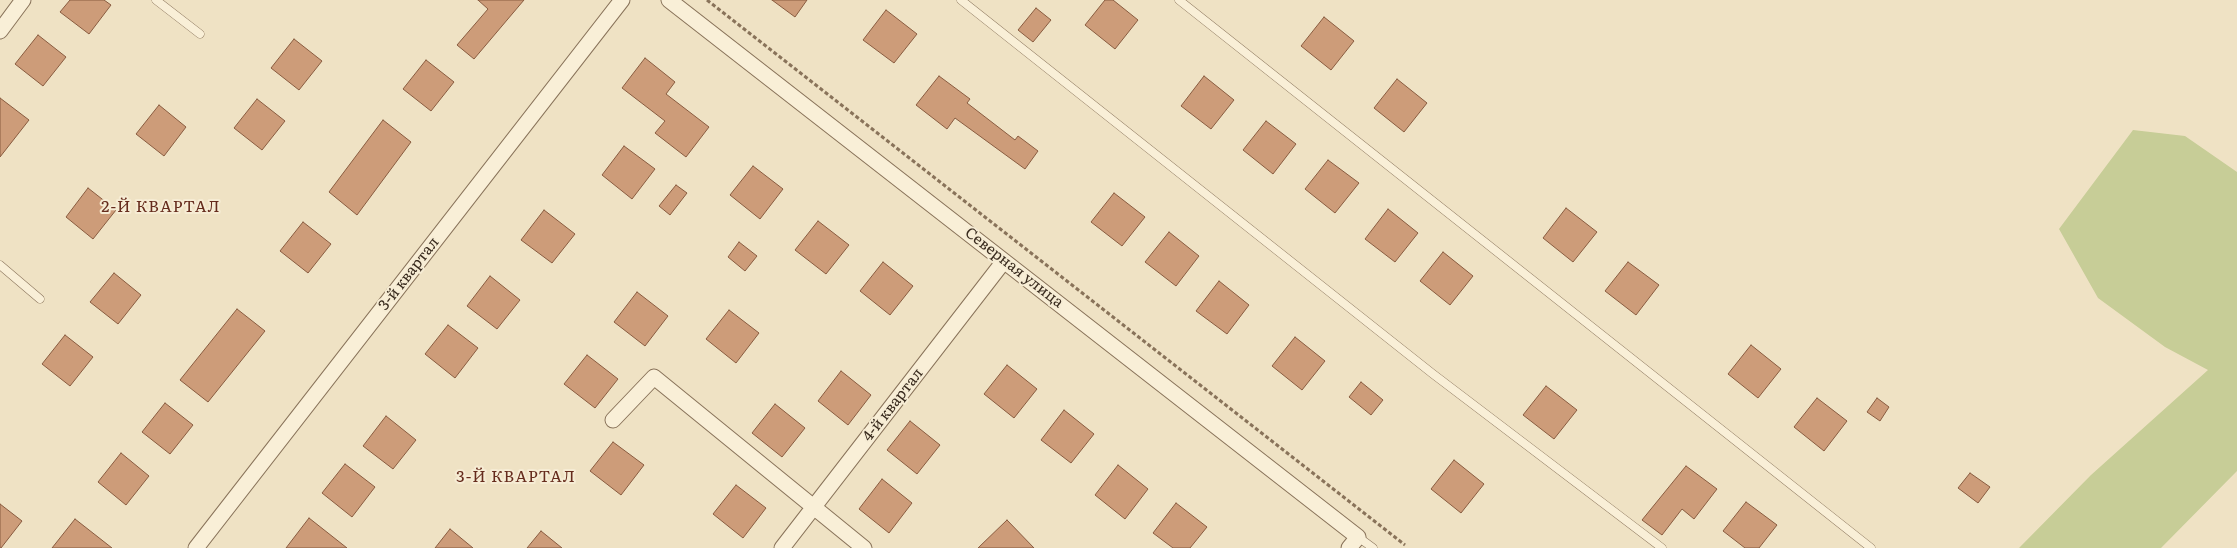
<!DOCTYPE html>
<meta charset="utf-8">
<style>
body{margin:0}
canvas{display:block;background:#efe2c4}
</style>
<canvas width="2237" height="548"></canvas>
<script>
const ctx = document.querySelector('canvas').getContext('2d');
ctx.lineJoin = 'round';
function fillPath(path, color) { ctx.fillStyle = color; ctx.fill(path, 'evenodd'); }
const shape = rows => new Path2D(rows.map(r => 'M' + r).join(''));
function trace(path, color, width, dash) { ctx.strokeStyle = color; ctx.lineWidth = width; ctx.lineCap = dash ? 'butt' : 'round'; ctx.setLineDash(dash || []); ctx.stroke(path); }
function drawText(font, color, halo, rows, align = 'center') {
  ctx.font = font + ' Literata,serif'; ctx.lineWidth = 4; ctx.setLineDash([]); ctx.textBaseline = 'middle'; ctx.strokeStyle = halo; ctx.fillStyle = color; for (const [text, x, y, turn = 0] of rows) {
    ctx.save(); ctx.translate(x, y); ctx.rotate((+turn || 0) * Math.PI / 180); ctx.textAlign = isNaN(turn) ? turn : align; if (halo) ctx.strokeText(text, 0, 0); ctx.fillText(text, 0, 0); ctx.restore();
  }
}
fillPath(shape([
 [2133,130,2185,136,2237,172,2237,471,2161,548,2019,548,2091,475,2208,370,2165,347,2098,298,2059,229]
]), '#c7cd97');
const building = shape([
 [70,0,104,0,111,5,89,34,60,12,70,0],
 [478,0,524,0,474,59,457,45,488,9,478,0],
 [772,0,807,0,795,17,772,0],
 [1105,0,1113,0,1138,20,1115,49,1085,25,1105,0],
 [1036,8,1051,20,1033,42,1018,30,1036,8],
 [886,10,917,34,894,63,863,40,886,10],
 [1324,17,1354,41,1331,70,1301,46,1324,17],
 [38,35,66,57,43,86,15,64,38,35],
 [294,39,322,61,299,90,271,68,294,39],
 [645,58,675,82,666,94,709,127,686,157,655,133,665,121,622,88,645,58],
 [426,60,454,82,431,111,403,89,426,60],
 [939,76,970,99,967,103,1015,140,1018,136,1038,151,1025,169,955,118,947,129,916,105,939,76],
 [1204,76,1234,100,1211,129,1181,106,1204,76],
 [1397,79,1427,103,1404,132,1374,108,1397,79],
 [0,98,29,120,0,157,0,98],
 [257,99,285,121,262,150,234,128,257,99],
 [159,105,186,127,164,156,136,134,159,105],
 [383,120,411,142,357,215,329,192,383,120],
 [1266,121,1296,144,1273,174,1243,150,1266,121],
 [624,146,655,169,632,199,602,175,624,146],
 [1328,160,1359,183,1335,213,1305,189,1328,160],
 [753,166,783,189,760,219,730,195,753,166],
 [676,185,687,193,670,215,659,206,676,185],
 [88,188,116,210,93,239,66,217,88,188],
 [1114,193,1145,217,1122,246,1091,222,1114,193],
 [1566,208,1597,232,1573,262,1543,238,1566,208],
 [1388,209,1418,233,1395,262,1365,239,1388,209],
 [544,210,575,234,552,263,521,240,544,210],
 [818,221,849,245,826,274,795,250,818,221],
 [303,222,331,244,308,273,280,251,303,222],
 [1169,232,1199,256,1176,286,1145,262,1169,232],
 [739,242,757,256,745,271,728,257,739,242],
 [1443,252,1473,276,1450,305,1420,281,1443,252],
 [883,262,913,286,890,315,860,291,883,262],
 [1628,262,1659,285,1636,315,1605,291,1628,262],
 [114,273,141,295,118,324,90,302,114,273],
 [490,276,520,300,497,329,467,306,490,276],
 [1219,281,1249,305,1227,334,1196,311,1219,281],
 [637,292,668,316,645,346,614,322,637,292],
 [237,309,265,331,208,402,180,380,237,309],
 [729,310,759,333,736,363,706,339,729,310],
 [448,325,478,348,455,378,425,354,448,325],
 [65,335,93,357,70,386,42,364,65,335],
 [1295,337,1325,361,1302,390,1272,366,1295,337],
 [1751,345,1781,369,1758,398,1728,374,1751,345],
 [587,355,618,379,595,408,564,384,587,355],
 [1007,365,1037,389,1014,418,984,394,1007,365],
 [841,371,871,395,848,425,818,401,841,371],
 [1361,382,1383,400,1371,415,1349,397,1361,382],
 [1546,386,1577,410,1554,439,1523,415,1546,386],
 [1817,398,1847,421,1824,451,1794,427,1817,398],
 [1877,398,1889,407,1880,421,1867,412,1877,398],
 [165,403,193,425,170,454,142,432,165,403],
 [775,404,805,428,782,457,752,433,775,404],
 [1064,410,1094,434,1071,463,1041,440,1064,410],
 [386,416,416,440,393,469,363,446,386,416],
 [910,421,940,445,917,474,887,450,910,421],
 [613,442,644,465,621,495,590,471,613,442],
 [121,453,149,476,126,505,98,482,121,453],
 [1454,460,1484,484,1461,513,1431,489,1454,460],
 [345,464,375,487,352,517,322,493,345,464],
 [1118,465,1148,489,1125,519,1095,495,1118,465],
 [1686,466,1717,489,1694,519,1682,509,1662,535,1642,520,1686,466],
 [1970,473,1990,487,1978,503,1958,488,1970,473],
 [882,479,912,503,889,533,859,509,882,479],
 [736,485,766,508,743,538,713,514,736,485],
 [1746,502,1777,525,1759,548,1745,548,1723,531,1746,502],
 [1176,503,1207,527,1190,548,1173,548,1153,533,1176,503],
 [0,504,22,521,1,548,0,548,0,504],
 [309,518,347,548,286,548,309,518],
 [75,519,112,548,52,548,75,519],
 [1007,520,1034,548,978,548,1007,520],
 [450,529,473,548,435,548,450,529],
 [541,531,562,548,527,548,541,531]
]);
fillPath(building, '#cd9c79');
trace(building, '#895c40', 1);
const lane = shape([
 [156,0,200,34],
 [961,0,1433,374,1662,548],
 [1179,0,1871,548],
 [0,265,40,299],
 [1358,537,1373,548]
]);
const street = shape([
 [669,0,1358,537,1349,548],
 [0,31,23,0],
 [613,420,654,377,864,548],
 [196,548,622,0],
 [782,548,1004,261]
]);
trace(lane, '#89735a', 9);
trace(street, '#89735a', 17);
trace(shape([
 [707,0,1405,545]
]), '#89735a', 3, [4, 2.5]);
trace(lane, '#f9efd7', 8);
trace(street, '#f9efd7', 15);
drawText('15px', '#392b1e', '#f6ecd4', [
 ["Северная улица",1014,268,38],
 ["3-й квартал",409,274,-52],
 ["4-й квартал",893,405,-52]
]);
ctx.letterSpacing = '1px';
drawText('16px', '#662c1d', '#f6ecd4', [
 ["2-Й КВАРТАЛ",161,207],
 ["3-Й КВАРТАЛ",516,477]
]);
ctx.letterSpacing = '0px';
</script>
